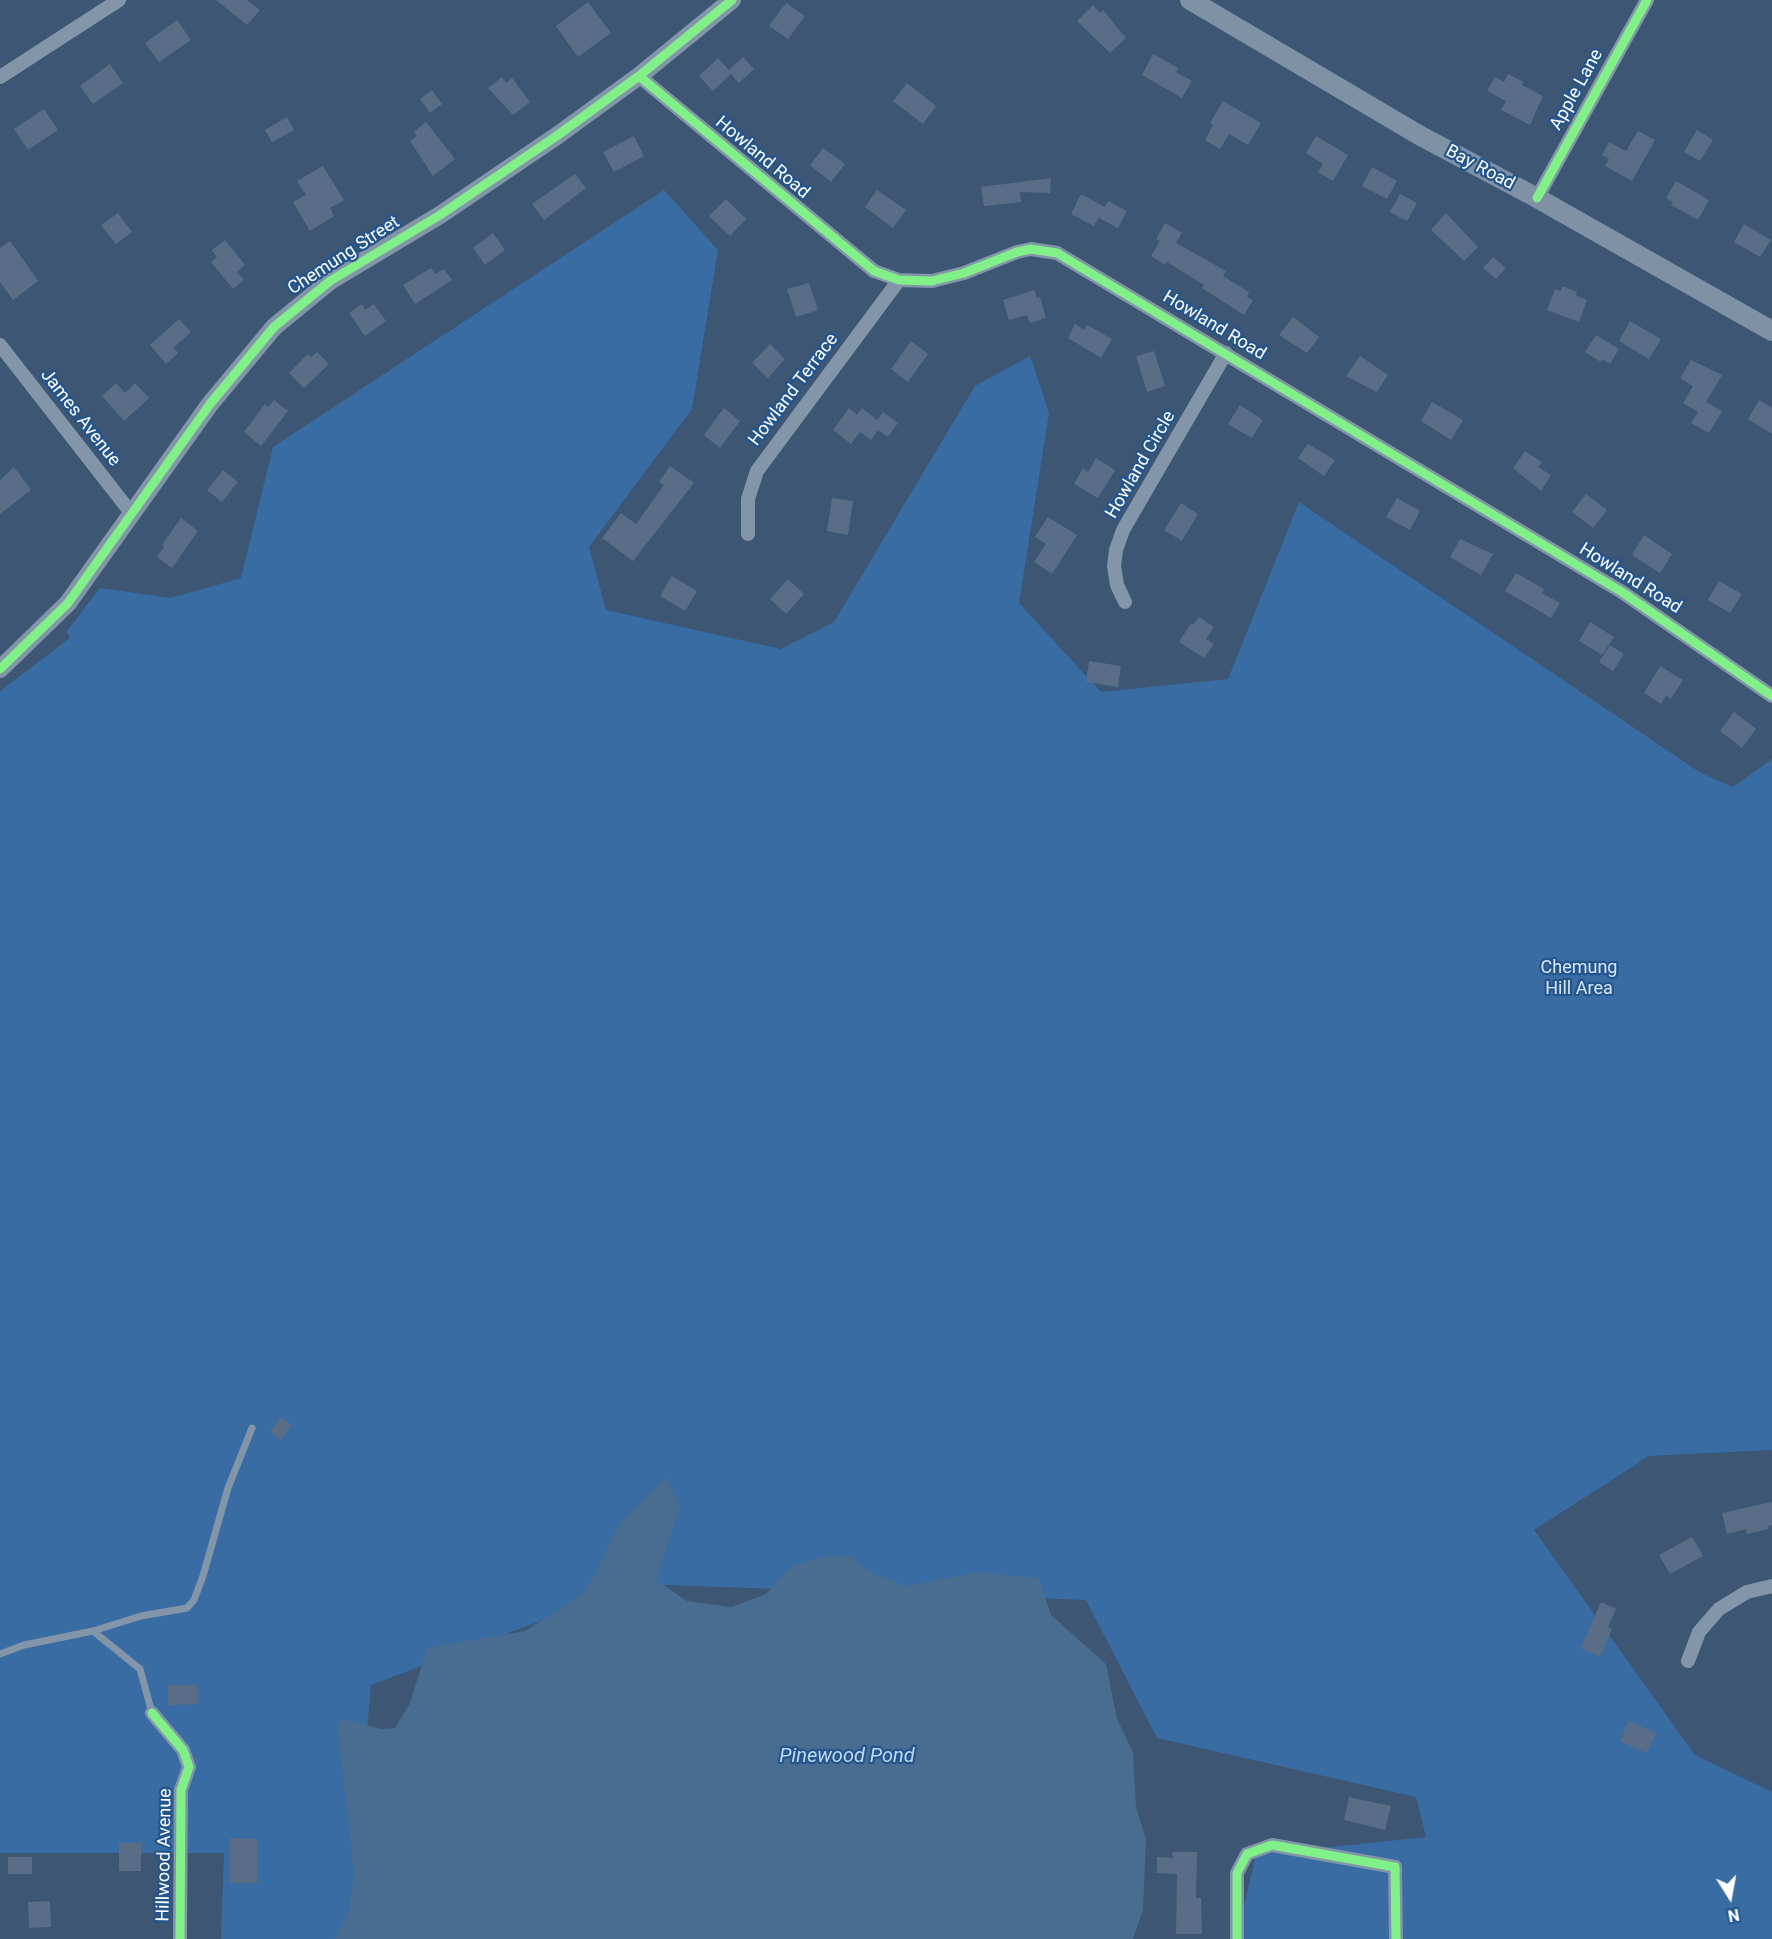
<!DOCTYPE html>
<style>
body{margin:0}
#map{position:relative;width:1772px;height:1939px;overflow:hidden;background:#3c5674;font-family:Roboto,sans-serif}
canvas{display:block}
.north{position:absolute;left:1700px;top:1867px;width:60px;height:60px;-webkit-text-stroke:4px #24558c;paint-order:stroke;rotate:169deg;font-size:16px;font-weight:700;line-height:24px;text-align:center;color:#fff}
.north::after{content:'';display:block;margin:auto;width:21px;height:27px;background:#fff;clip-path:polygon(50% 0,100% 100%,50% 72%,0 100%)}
</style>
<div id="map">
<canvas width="1772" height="1939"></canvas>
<div class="north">N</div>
</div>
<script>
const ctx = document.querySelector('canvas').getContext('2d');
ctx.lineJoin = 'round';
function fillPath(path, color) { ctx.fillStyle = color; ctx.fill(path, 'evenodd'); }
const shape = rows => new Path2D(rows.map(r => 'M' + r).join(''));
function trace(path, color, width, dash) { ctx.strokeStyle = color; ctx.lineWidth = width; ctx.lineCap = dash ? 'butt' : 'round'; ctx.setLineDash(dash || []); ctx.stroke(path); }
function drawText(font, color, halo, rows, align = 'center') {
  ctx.font = font + ' Roboto,sans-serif'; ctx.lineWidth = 4.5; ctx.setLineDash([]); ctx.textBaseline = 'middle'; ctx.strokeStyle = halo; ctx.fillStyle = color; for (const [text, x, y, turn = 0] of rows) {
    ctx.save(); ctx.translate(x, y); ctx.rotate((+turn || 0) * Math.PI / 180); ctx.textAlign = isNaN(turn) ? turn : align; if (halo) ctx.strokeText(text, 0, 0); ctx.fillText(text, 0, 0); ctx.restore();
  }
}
fillPath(shape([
 [664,190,718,250,692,409,589,547,606,610,781,649,834,622,975,386,1030,356,1049,413,1019,603,1101,692,1228,679,1299,502,1701,773,1733,787,1772,759,1772,1450,1649,1456,1534,1530,1695,1755,1772,1792,1772,1939,1236,1939,1256,1855,1426,1837,1416,1797,1157,1738,1086,1600,638,1584,371,1685,349,1939,221,1939,224,1853,0,1853,0,691,70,638,67,631,100,588,171,598,241,578,273,447]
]), '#396ca2');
fillPath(shape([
 [666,1477,680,1506,656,1580,687,1601,731,1607,766,1594,792,1565,826,1556,850,1557,874,1574,907,1586,977,1572,1039,1578,1051,1615,1106,1664,1117,1719,1133,1752,1136,1807,1146,1839,1143,1910,1133,1939,335,1939,349,1910,354,1875,337,1723,344,1719,381,1729,395,1728,410,1703,427,1648,525,1631,568,1604,584,1592,594,1576,620,1523]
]), '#496c91');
fillPath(shape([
 [216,0,247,0,260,10,247,25],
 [588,2,611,33,578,57,556,26],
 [786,3,805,16,788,39,769,26],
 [1093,5,1100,13,1103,10,1126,38,1110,53,1077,21],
 [177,20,191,40,159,62,145,43],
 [1153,54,1178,68,1176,72,1192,81,1182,98,1142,75],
 [743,57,754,69,739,83,731,74,713,91,699,76,718,58,729,70],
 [110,64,123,83,93,104,80,86],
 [1508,74,1524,82,1522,85,1543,96,1530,125,1501,110,1506,101,1487,91,1495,77,1504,82],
 [502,77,506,83,512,78,530,102,513,115,488,88],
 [907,83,936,106,923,124,893,101],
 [432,90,442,104,430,113,420,99],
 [1223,101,1261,123,1248,145,1229,134,1220,149,1205,140,1213,125,1210,123],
 [44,109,58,130,28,150,14,129],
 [287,117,294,130,272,142,265,130],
 [426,122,455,159,433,176,410,141,417,136,414,132],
 [1697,130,1713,140,1700,161,1684,152],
 [1638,131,1655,140,1632,181,1605,166,1609,159,1602,155,1609,142,1626,151],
 [634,136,644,156,614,172,603,152],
 [1316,136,1348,155,1333,181,1318,172,1323,164,1306,153],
 [823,148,845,164,831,182,810,165],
 [323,166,344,200,330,208,334,216,310,231,293,202,306,195,297,181],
 [1372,167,1397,181,1387,199,1362,186],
 [575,174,586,188,544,220,532,204],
 [1051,178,1050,193,1020,192,1021,202,984,206,981,187],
 [1676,181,1709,200,1698,220,1671,205,1673,202,1666,198],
 [877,190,906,210,893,228,865,207],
 [1081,194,1105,207,1108,201,1127,211,1118,228,1099,218,1105,207,1094,226,1071,214],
 [1400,194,1417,203,1407,221,1390,212],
 [726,199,746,219,730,236,709,216],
 [118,213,132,232,116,244,101,225],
 [1446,213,1478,247,1464,261,1431,230],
 [1165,223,1182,233,1176,243,1226,271,1223,276,1249,292,1247,297,1253,300,1244,315,1202,288,1204,285,1167,262,1165,265,1151,256,1160,241,1156,239],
 [1744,224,1771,240,1760,257,1734,242],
 [493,233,505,250,485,265,473,248],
 [225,240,245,265,237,272,244,280,233,289,211,262,217,257,212,250],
 [10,241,38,281,13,300,0,282,0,248],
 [1493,257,1506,268,1496,279,1483,268],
 [431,268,435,274,444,269,452,280,415,304,403,285],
 [809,283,818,310,796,317,787,289],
 [1562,286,1577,292,1576,296,1587,300,1579,322,1547,310,1555,289,1561,291],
 [1034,290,1037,298,1040,297,1046,318,1030,323,1027,315,1009,320,1003,300],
 [362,304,365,310,374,304,386,321,365,336,349,313],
 [1293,317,1319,337,1307,353,1279,335],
 [179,319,191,332,173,348,178,353,166,364,150,345],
 [1630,321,1661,339,1649,359,1619,341],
 [1075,324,1084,330,1087,325,1112,339,1101,358,1068,338],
 [1596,335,1619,349,1610,364,1602,359,1601,362,1585,352],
 [911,341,928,354,908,382,891,369],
 [770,344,785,359,768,378,752,363],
 [1154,351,1165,386,1147,392,1136,356],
 [317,352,329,364,304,388,289,373,308,354,311,357],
 [1360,356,1388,375,1377,392,1346,376],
 [1691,360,1722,375,1706,402,1722,411,1709,433,1691,423,1698,412,1683,403,1693,386,1680,378],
 [116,383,125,393,135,383,149,398,124,421,102,396],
 [274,400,288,411,261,446,244,432,265,404,268,407],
 [1759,400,1772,408,1772,434,1748,419],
 [1432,402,1463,420,1451,440,1421,421],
 [1240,405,1263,420,1252,438,1228,424],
 [724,408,740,421,720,448,704,435],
 [849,408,857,415,862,408,877,420,883,412,898,423,888,437,878,430,871,440,860,432,851,444,833,430],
 [1308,444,1335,460,1324,476,1298,458],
 [1525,451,1542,462,1538,467,1551,475,1541,491,1513,468],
 [1096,458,1115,470,1098,498,1074,484,1083,468,1088,472],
 [670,466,694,483,633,561,602,538,621,513,636,524,664,485,659,482],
 [14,467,31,490,0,514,0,480],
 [223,470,238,482,222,502,207,490],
 [1586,494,1607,510,1593,528,1572,512],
 [832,498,853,501,848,535,827,531],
 [1397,498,1420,511,1410,530,1386,517],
 [1181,503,1198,514,1182,541,1164,530],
 [1048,517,1077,535,1052,574,1034,562,1046,544,1035,537],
 [181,518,198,531,172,568,157,557,164,547,162,545],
 [1644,535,1672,554,1660,573,1632,555],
 [1460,539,1493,554,1481,575,1450,557],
 [1516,573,1544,589,1542,593,1560,603,1551,618,1505,591],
 [672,576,697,591,685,611,660,596],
 [788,579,804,594,786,614,770,599],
 [1719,581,1742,594,1730,613,1708,600],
 [1199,617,1214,627,1206,639,1214,644,1204,658,1179,642,1191,623,1193,625],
 [1590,622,1614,637,1602,655,1579,641],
 [1610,645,1624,654,1613,671,1599,662],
 [1089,661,1121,666,1118,687,1086,682],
 [1660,666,1683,680,1671,699,1666,696,1661,704,1644,693],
 [1734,712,1756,729,1742,748,1720,731],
 [281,1417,292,1425,281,1440,270,1431],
 [1772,1502,1772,1525,1768,1526,1769,1529,1747,1534,1746,1529,1727,1534,1722,1513],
 [1692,1537,1703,1556,1670,1574,1659,1555],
 [1601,1602,1616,1609,1608,1627,1612,1629,1600,1657,1581,1648],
 [168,1685,197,1685,197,1704,168,1705],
 [1629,1721,1656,1733,1647,1753,1620,1741],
 [1349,1797,1391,1806,1385,1830,1344,1820],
 [230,1838,257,1839,257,1883,230,1883],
 [119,1843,141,1843,141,1871,119,1871],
 [1172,1852,1197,1852,1196,1898,1201,1898,1202,1934,1176,1934,1177,1874,1157,1873,1157,1857,1173,1858],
 [8,1857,32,1857,32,1874,8,1874],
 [50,1901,51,1927,29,1928,28,1902]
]), '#596e86');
trace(shape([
 [93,1631,140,1669,152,1713],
 [0,1654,24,1645,93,1631,141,1616,187,1608,194,1600,203,1576,228,1488,252,1428]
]), '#8395a8', 7);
trace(shape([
 [639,76,874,271,899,280,932,281,964,273,1017,252,1031,249,1057,253,1622,592,1772,696],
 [0,77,119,0],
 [1537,198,1647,0],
 [0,345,132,514],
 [748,534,748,499,757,471,899,280],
 [1125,602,1117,585,1114,566,1116,550,1123,530,1226,353],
 [1688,1661,1699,1632,1719,1609,1747,1592,1772,1586],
 [152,1713,183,1750,189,1767,181,1790,180,1939],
 [1237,1939,1237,1873,1247,1854,1272,1845,1395,1867,1396,1939]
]), '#8395a8', 14);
trace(shape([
 [0,669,68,603,210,404,274,327,330,281,440,215,558,135,639,76,732,0]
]), '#8395a8', 18);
trace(shape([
 [1190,0,1419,135,1537,198,1772,331]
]), '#7f91a5', 20);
trace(shape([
 [639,76,874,271,899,280,932,281,964,273,1017,252,1031,249,1057,253,1622,592,1772,696],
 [1537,198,1647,0],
 [0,669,68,603,210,404,274,327,330,281,440,215,558,135,639,76,732,0],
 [152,1713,183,1750,189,1767,181,1790,180,1939],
 [1237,1939,1237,1873,1247,1854,1272,1845,1395,1867,1396,1939]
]), '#82f089', 9);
drawText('18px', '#fff', '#24558c', [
 ["Apple Lane",1577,90,-61],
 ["Howland Road",762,158,40],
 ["Bay Road",1480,168,28],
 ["Chemung Street",344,256,-33],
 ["Howland Road",1214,326,31],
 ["Howland Terrace",794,390,-53],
 ["James Avenue",80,418,52],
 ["Howland Circle",1141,465,-60],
 ["Howland Road",1630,579,32],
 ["Hillwood Avenue",165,1855,-89]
]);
drawText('18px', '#d6e7f8', '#24558c', [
 ["Chemung",1579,968],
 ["Hill Area",1579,989]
]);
drawText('italic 20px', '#bed8f2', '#24558c', [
 ["Pinewood Pond",847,1757]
]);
</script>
